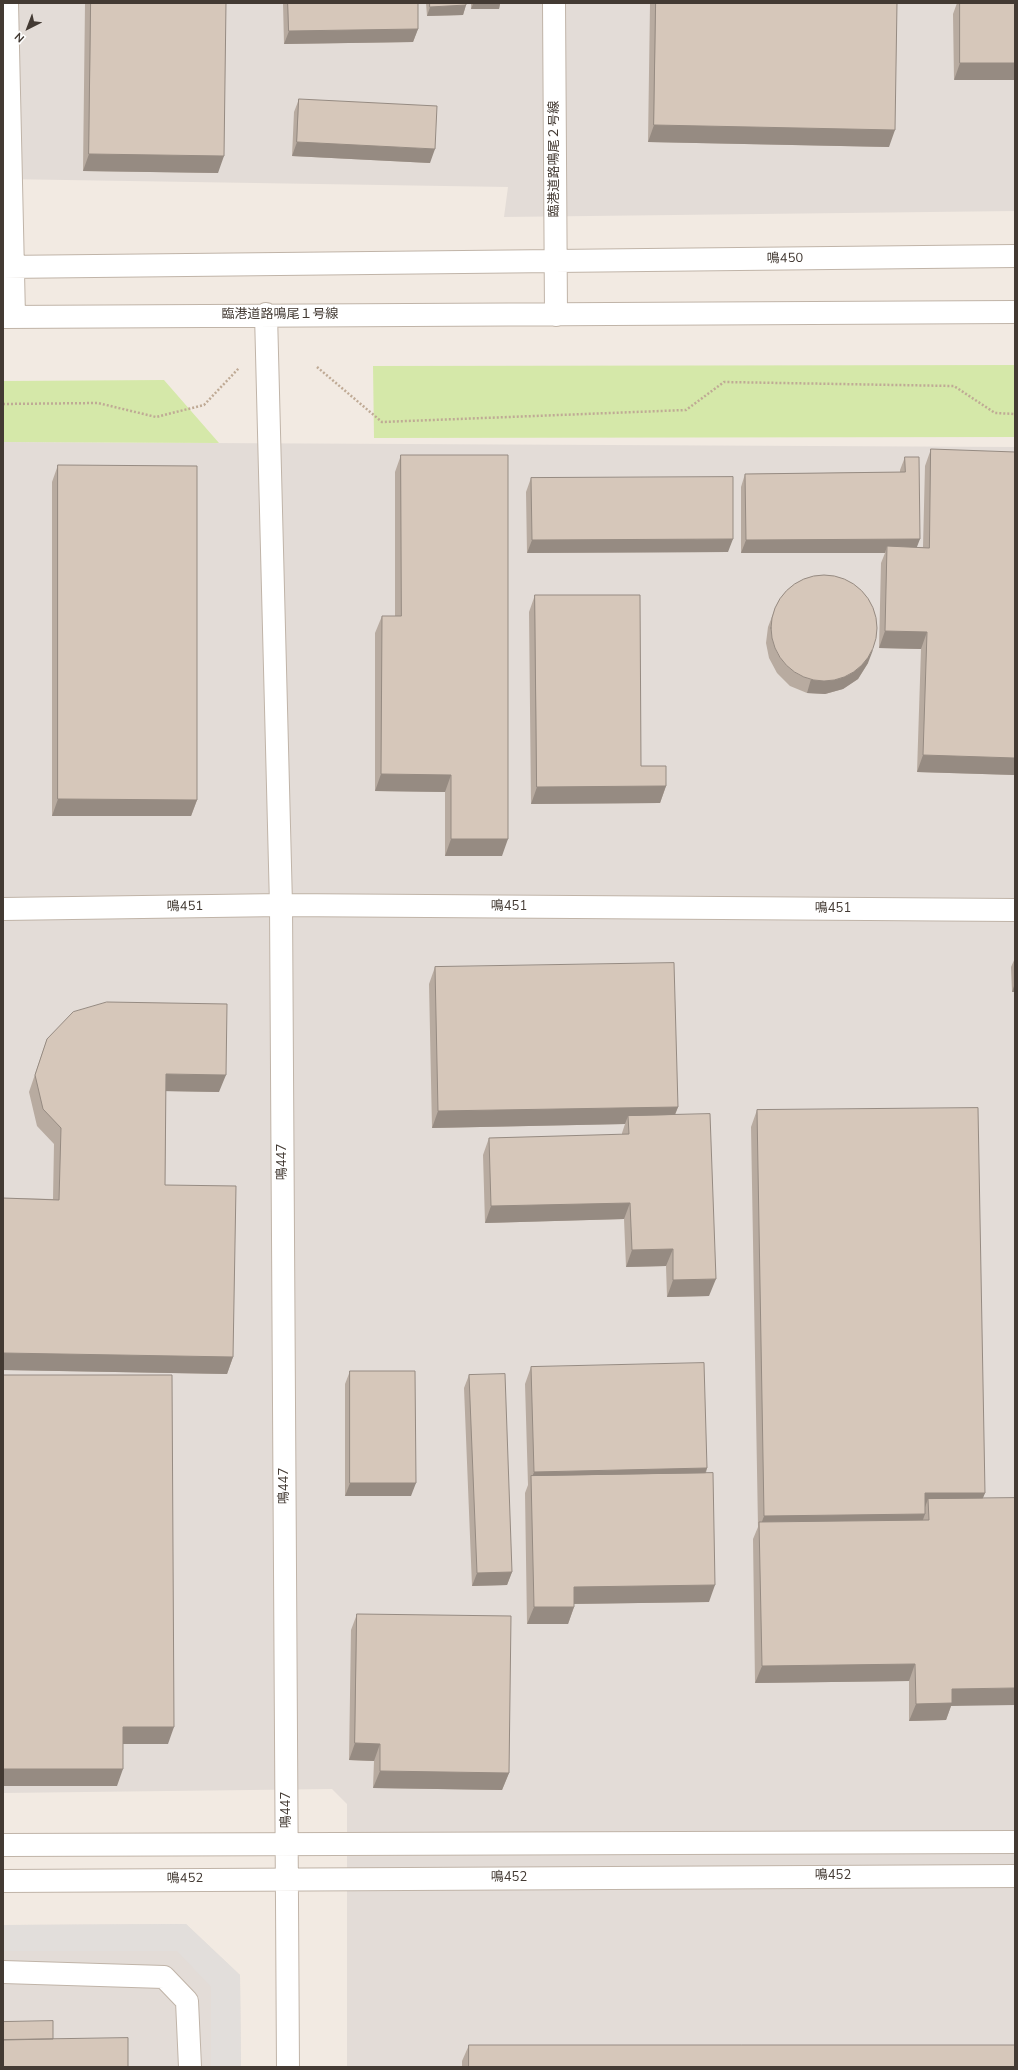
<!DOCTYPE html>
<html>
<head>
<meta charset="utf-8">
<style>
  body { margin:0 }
  #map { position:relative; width:1018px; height:2070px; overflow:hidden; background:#f2eae2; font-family:"Nunito Sans",sans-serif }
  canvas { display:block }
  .frame { position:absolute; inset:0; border:4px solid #433a33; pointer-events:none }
  .north { position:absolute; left:8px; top:8px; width:40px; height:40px; -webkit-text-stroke:3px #fff; paint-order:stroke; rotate:222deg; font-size:11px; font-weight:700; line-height:16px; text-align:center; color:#433a33 }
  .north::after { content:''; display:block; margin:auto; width:14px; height:18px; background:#433a33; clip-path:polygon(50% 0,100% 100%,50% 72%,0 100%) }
</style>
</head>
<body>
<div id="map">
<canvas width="1018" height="2070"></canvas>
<div class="frame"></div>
<div class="north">N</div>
</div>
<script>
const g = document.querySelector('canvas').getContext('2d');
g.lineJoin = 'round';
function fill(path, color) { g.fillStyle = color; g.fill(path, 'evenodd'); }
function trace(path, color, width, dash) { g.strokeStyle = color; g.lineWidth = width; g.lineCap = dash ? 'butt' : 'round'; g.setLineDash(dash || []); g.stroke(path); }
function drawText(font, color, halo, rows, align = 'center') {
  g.font = font + ' "Nunito Sans","Noto Sans JP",sans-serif'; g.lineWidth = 3; g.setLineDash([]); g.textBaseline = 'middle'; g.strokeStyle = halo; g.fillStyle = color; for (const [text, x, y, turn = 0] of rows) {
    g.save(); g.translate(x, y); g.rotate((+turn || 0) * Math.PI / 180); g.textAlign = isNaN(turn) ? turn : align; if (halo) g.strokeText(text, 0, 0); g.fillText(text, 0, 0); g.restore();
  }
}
fill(new Path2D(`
  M3 3H1015V211L504 217 508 187 3 179Z
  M3 442 1015 447V2067H347V1804L332 1789 3 1793Z
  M186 1924 240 1975 241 2067H3V1925Z`), '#e3dcd7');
fill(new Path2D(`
  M1015 365V437L374 438 373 366Z
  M164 380 219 443 3 442V381Z`), '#d5e8a9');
fill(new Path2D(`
  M186 1924 240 1975 241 2067H211V1987L177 1951H3V1925Z`), '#e2dedb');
const minor = new Path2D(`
  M7 3 14 317
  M554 3 556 315
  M3 267 1015 256
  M266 314 281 905 288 2067
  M3 317 1015 312
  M3 909 281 905 1015 910
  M3 1845 1015 1842
  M3 1881 1015 1876
  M3 1972 164 1977 187 2001 190 2067`);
trace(minor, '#c0b4a8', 24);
trace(new Path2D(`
  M317 367 382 422 686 410 724 382 954 386 995 413 1015 414
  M3 404 98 403 156 417 204 405 239 368`), '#bfaa95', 2.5, [2, 2]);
trace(minor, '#fff', 22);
fill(new Path2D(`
  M85 3H226L218 173 83 171Z
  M283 3H418V29L413 42 284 44Z
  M426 3H466V5L463 15 427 16Z
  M471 3H500V4L499 9H471Z
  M650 3H897L889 147 648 142Z
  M957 3H1015L954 80 953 14Z
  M299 99 430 163 292 156 294 112Z
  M931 449 1015 775 917 772 921 649 879 648 881 563 885 553H741V487L745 474 900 472V470L905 457 917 547H923L925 466Z
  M401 455 502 856H445V792L375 791V633L382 616H395V472Z
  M58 465 197 800 191 816H52V482Z
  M531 478 728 552 527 553 526 492Z
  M535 595 641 766 666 786 660 803 531 804 529 612Z
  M773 614 868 663 858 679 843 689 825 694 807 693 790 686 777 673 769 658 766 643 768 627Z
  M1015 958V992H1012L1011 967Z
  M435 967 678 1107 675 1115 709 1296 667 1297 666 1266 626 1267 624 1219 485 1223 483 1155 489 1138 622 1135V1133L625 1124 432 1128 429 984Z
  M47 1039 219 1092 166 1091 165 1185 233 1357 227 1374 3 1370V1198L53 1199 54 1144 37 1126 29 1092Z
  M757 1110 985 1493 982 1499 951 1706 946 1720 909 1721V1681L755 1683 753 1539 758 1527 751 1127Z
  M531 1367 707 1468 706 1473 709 1602 574 1604V1607L568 1624H527L525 1493 528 1485 525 1384Z
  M350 1371 411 1496H345V1384Z
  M469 1375 512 1572 507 1585 472 1586 464 1388Z
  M357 1614 509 1773 502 1790 373 1788 374 1761 349 1760 351 1630Z
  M469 2045 1015 2067H462V2061Z`), '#b8aba0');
fill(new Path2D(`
  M473 4H500L499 9H471Z
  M466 5 463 15 427 16 430 7Z
  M418 29 413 42 284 44 289 31Z
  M960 63H1015V80H954Z
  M654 125 895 130 889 147 648 142Z
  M297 142 435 149 430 163 292 156Z
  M89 154 224 156 218 173 83 171Z
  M733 539 728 552 527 553 532 540Z
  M920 539 915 552 887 546 885 553H741L746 540Z
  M885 631 927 632 921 649 879 648Z
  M873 650 868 663 858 679 843 689 825 694 807 693 811 679Z
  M923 755 1015 758V775L917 772Z
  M381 774 451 775 445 792 375 791Z
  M666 786 660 803 531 804 537 787Z
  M58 799 197 800 191 816H52Z
  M451 839H508L502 856H445Z
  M1015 983V992H1012Z
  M166 1074 226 1075 219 1092 160 1091Z
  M678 1107 671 1124 628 1116 625 1124 432 1128 438 1111Z
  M630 1203 624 1219 485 1223 491 1206Z
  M673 1249 666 1266 626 1267 632 1250Z
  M716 1279 709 1296 667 1297 673 1280Z
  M3 1353 233 1357 227 1374 3 1370Z
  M707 1468 701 1485 531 1480 534 1472Z
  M350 1483H416L411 1496H345Z
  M925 1493H985L978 1510 928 1499 924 1510Z
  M925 1514 919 1531 760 1527 764 1516Z
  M512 1572 507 1585 472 1586 477 1573Z
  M715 1585 709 1602 568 1604 574 1587Z
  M534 1607H574L568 1624H527Z
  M915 1664 909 1681 755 1683 762 1666Z
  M1015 1688V1705L951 1706 946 1720 909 1721 916 1704 952 1689Z
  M123 1727H174L168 1744H117Z
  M355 1743 380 1744 374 1761 349 1760Z
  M3 1769H123L117 1786H3Z
  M380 1771 509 1773 502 1790 373 1788Z`), '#968b82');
const building = new Path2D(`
  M91 3H226L224 156 89 154Z
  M288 3H418V29L289 31Z
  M430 3H466V5L430 7Z
  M473 3H500V4H473Z
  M656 3H897L895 130 654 125Z
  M960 3H1015V63H960Z
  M299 99 437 106 435 149 297 142Z
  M931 449 1015 452V758L923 755 927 632 885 631 887 546 929 548Z
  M401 455H508V839H451V775L381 774 382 616H401Z
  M905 457H919L920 539 746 540 745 474 905 472Z
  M58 465 197 466V800L58 799Z
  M733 477V539L532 540 531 478Z
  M771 628a53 53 0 1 1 106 0a53 53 0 1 1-106 0Z
  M535 595H640L641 766H666V786L537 787Z
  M674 963 678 1107 438 1111 435 967Z
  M107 1002 227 1004 226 1075 166 1074 165 1185 236 1186 233 1357 3 1353V1198L59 1200 61 1128 43 1109 35 1075 47 1039 73 1012Z
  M978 1108 985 1493H925V1514L764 1516 757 1110Z
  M710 1114 716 1279 673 1280V1249L632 1250 630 1203 491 1206 489 1138 629 1134 628 1116Z
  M704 1363 707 1468 534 1472 531 1367Z
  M350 1371H415L416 1483H350Z
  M505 1374 512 1572 477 1573 469 1375Z
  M3 1375H172L174 1727H123V1769H3Z
  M713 1473 715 1585 574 1587V1607H534L531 1476Z
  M1015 1498V1688L952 1689V1703L916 1704 915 1664 762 1666 759 1522 929 1520 928 1499Z
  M357 1614 511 1616 509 1773 380 1771V1744L355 1743Z
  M53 2021V2039L3 2040V2022Z
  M128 2038V2067H3V2040Z
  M469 2045H1015V2067H469Z`);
fill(building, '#d6c7ba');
trace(building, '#968b82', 1);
drawText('13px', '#433a33', '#fff', [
  ["臨港道路鳴尾２号線",555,159,-90],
  ["鳴450",785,259,-1],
  ["臨港道路鳴尾１号線",280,315],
  ["鳴451",185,907,-1],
  ["鳴451",509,907],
  ["鳴451",833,909],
  ["鳴447",283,1162,-90],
  ["鳴447",285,1486,-90],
  ["鳴447",287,1810,-90],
  ["鳴452",833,1876],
  ["鳴452",509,1878],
  ["鳴452",185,1879,-1]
]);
</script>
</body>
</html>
